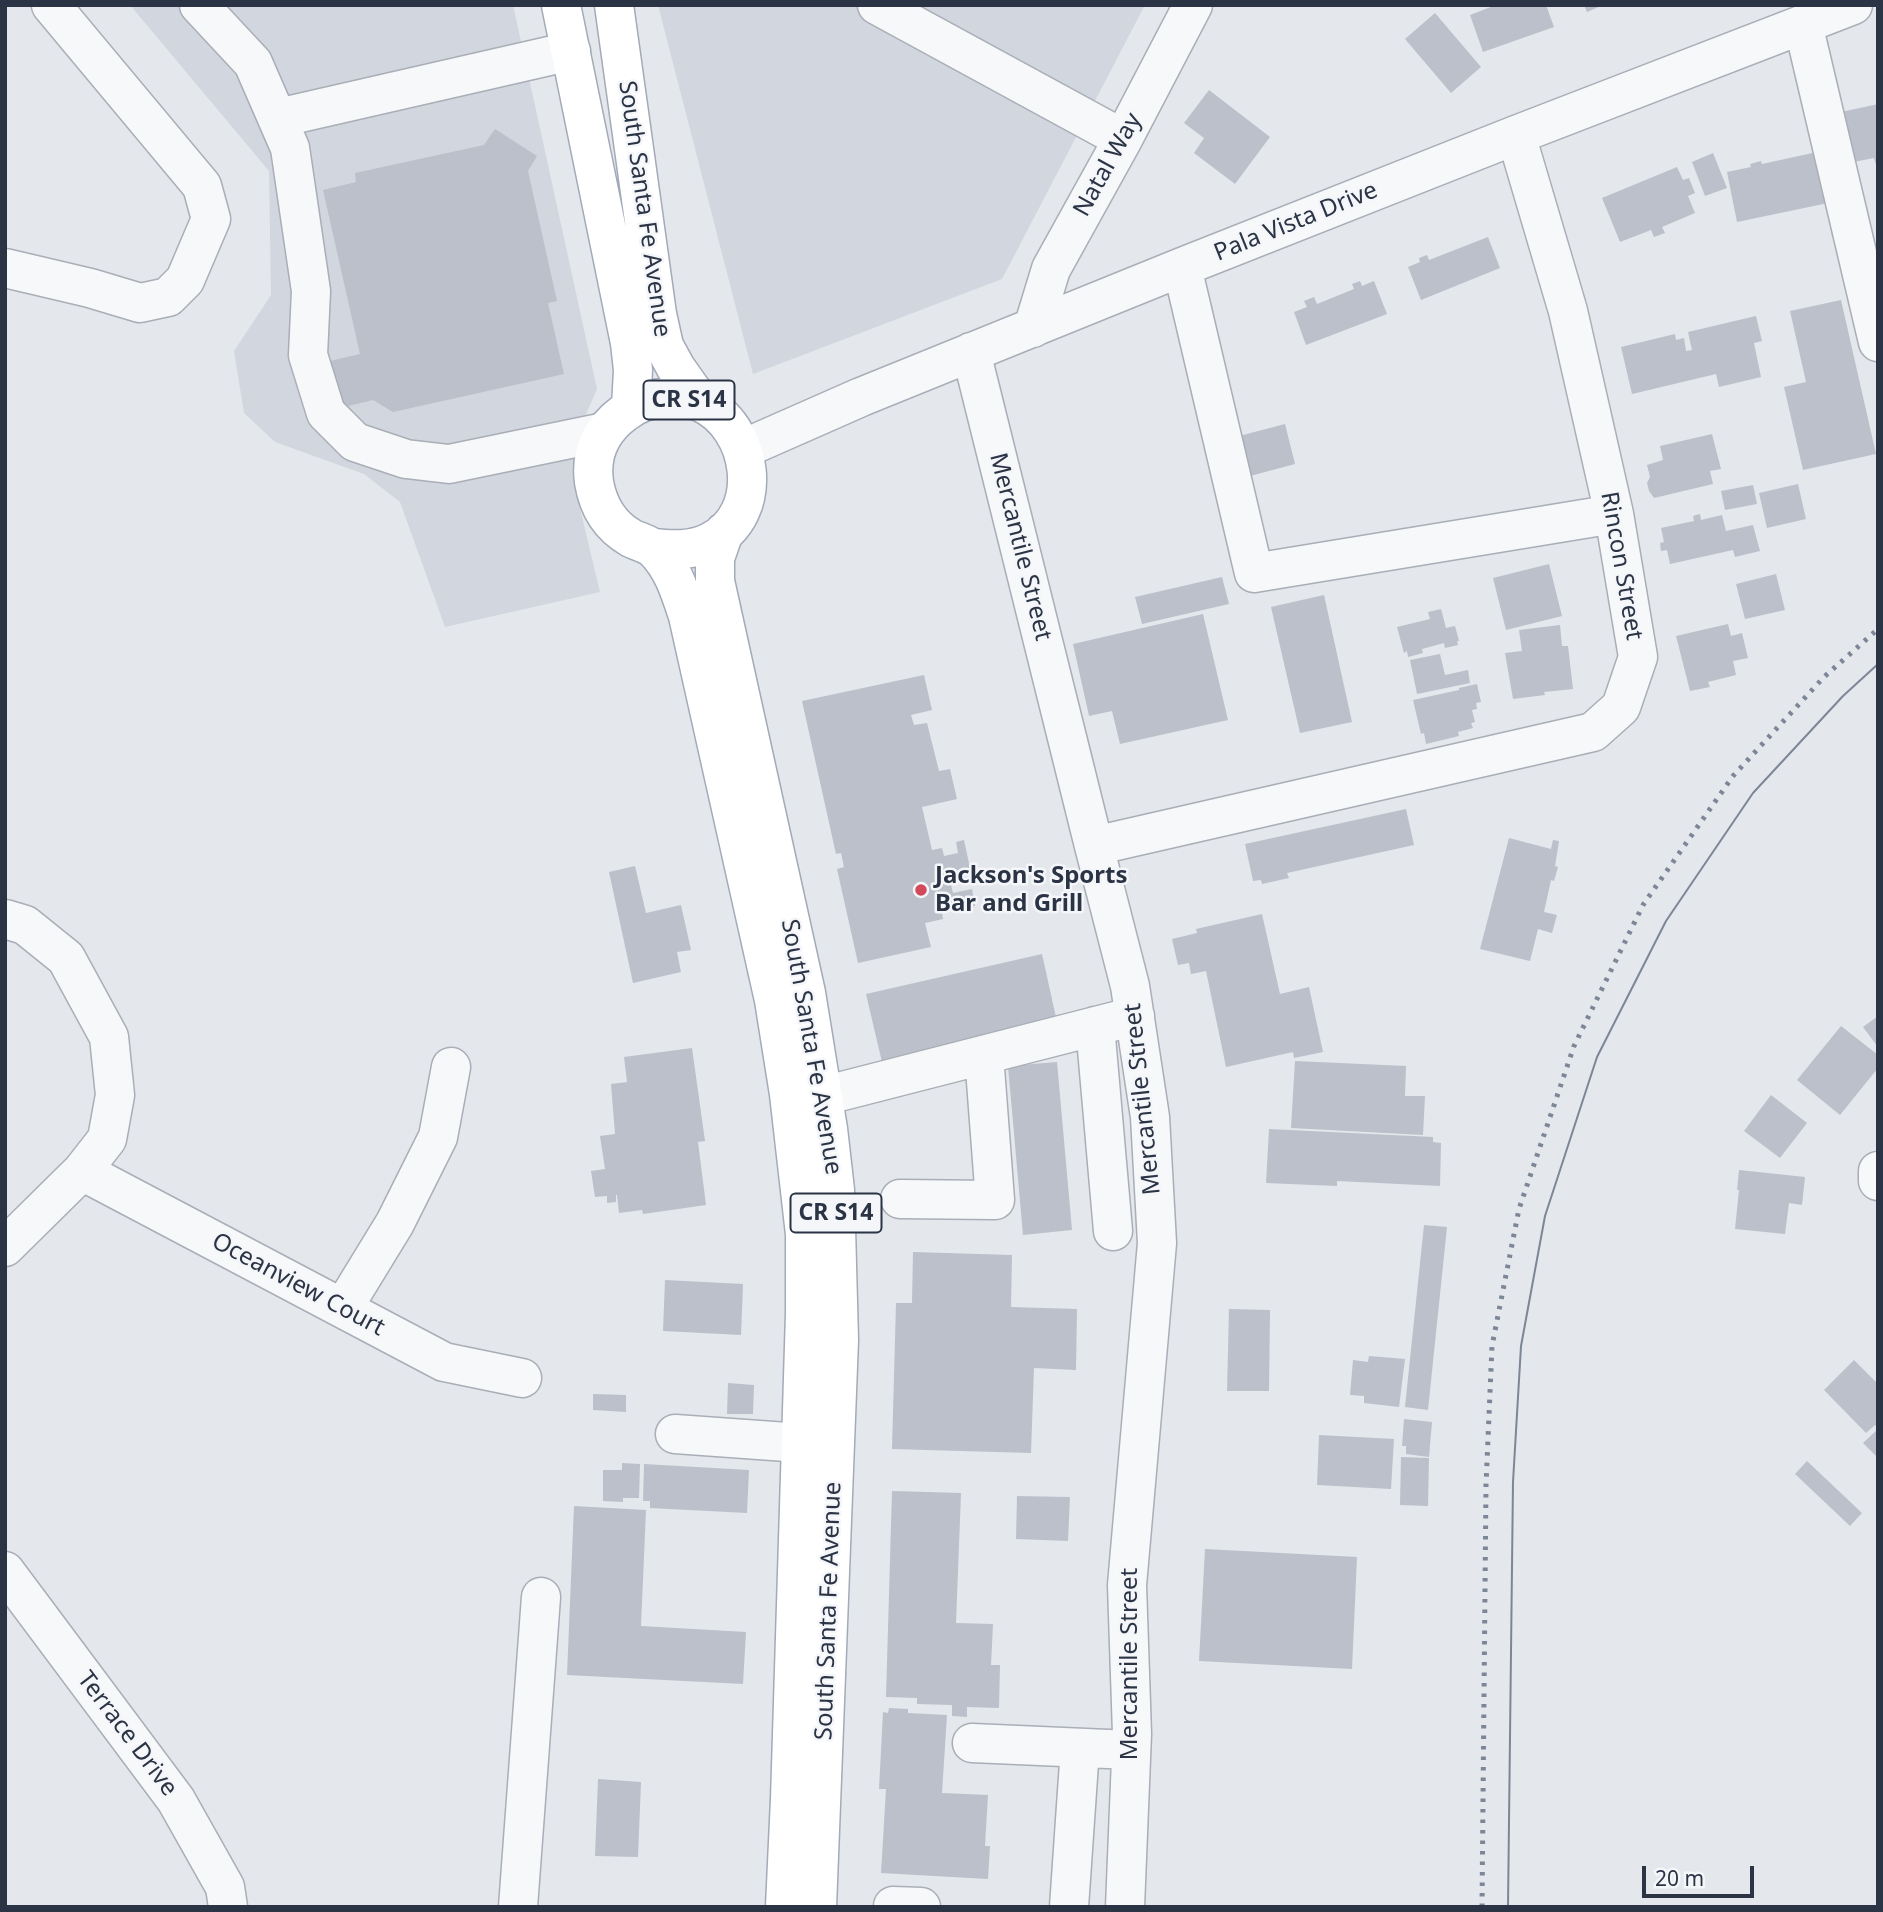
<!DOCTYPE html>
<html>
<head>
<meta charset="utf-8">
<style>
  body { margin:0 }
  #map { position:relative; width:1883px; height:1912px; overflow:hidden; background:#e4e7ec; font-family:"Noto Sans",sans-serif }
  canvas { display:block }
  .frame { position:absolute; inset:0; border:7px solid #2b3445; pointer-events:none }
  .scale { position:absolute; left:1642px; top:1866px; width:112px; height:32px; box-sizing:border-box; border:4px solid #2b3445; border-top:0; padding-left:9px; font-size:21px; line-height:24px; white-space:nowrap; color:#2b3445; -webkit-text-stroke:5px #f4f6f9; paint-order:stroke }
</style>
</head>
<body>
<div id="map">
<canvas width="1883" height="1912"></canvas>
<div class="frame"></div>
<div class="scale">20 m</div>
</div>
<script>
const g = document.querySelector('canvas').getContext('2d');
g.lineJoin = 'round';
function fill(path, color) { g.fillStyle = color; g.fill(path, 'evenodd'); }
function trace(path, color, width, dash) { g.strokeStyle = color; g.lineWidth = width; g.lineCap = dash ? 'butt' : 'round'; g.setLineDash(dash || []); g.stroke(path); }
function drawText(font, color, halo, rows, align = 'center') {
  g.font = font + ' "Noto Sans",sans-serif'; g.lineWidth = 5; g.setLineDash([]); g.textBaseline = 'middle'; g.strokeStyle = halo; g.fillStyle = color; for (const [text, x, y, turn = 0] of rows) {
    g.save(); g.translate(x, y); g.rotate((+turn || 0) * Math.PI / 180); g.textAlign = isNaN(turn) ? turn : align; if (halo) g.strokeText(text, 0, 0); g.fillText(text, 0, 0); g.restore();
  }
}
fill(new Path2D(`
  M130 5H513L597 389 584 419 576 461 578 500 600 592 445 627 400 502 364 474 275 442 244 413 234 351 271 295 269 171Z
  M658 5H1145L1002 279 753 374Z`), '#d2d6de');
fill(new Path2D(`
  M1496 5H1546L1554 27 1483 52 1470 15Z
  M1584 5H1603L1587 12Z
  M1435 13 1481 67 1451 93 1405 39Z
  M1209 90 1270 137 1235 184 1194 153 1204 138 1184 123Z
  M1878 104V172L1874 158 1843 164 1832 114Z
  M495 129 537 156 528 171 557 301 548 303 564 374 393 412 373 400 340 408 330 361 360 354 323 190 356 182 355 173 484 145Z
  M1817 152 1828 203 1737 222 1727 172 1751 167 1750 164 1761 161 1762 164Z
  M1713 153 1727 188 1705 196 1692 162Z
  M1677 167 1683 180 1689 178 1695 193 1688 196 1695 213 1662 227 1665 233 1654 237 1651 230 1620 242 1602 198Z
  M1488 237 1500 268 1421 300 1408 267 1420 262 1419 258 1427 255 1429 260Z
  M1360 281 1362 286 1374 281 1387 314 1306 345 1294 312 1307 307 1304 301 1314 297 1317 304 1354 289 1352 284Z
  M1841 300 1876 454 1803 470 1784 387 1806 382 1790 311Z
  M1756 316 1762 341 1754 343 1761 377 1719 387 1716 374 1632 394 1621 347 1675 334 1676 340 1684 338 1686 351 1692 350 1688 332Z
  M1285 424 1295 464 1235 480 1224 440Z
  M1712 434 1721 469 1710 471 1713 484 1654 498 1649 491 1647 483 1650 477 1647 465 1663 460 1660 446Z
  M1798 484 1806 519 1767 528 1759 493Z
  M1753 485 1757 504 1725 510 1721 491Z
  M1700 514 1701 520 1722 515 1726 531 1753 525 1760 551 1735 557 1733 550 1670 564 1667 550 1661 551 1660 543 1664 542 1661 528 1694 521 1693 516Z
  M1549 564 1562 616 1506 630 1493 578Z
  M1776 574 1785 610 1745 619 1736 584Z
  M1222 577 1229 604 1142 624 1135 597Z
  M1324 595 1352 722 1300 733 1271 607Z
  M1441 609 1446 628 1455 626 1459 641H1457L1458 645 1445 648 1444 643 1422 649 1423 653 1408 657 1407 651 1404 653 1397 627 1430 619 1428 612Z
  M1203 614 1228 720 1120 744 1112 711 1089 716 1073 644Z
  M1728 624 1731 636 1742 633 1748 658 1733 661 1736 675 1708 682 1710 687 1690 691 1676 636Z
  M1560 625 1562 646H1568L1573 689 1544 692 1545 695 1513 699 1505 653 1522 651 1519 630Z
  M1440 654 1445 675 1468 670 1470 683 1417 694 1410 660Z
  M924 675 932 710 911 715 914 725 927 723 939 771 950 769 957 799 922 807 932 850 942 848 944 856 958 853 956 842 964 840 970 868 948 872 953 893 972 889 975 906 942 912 943 919 925 923 931 947 858 963 837 869 844 867 841 853 836 854 802 701Z
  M1477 684 1481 702 1476 703 1477 709 1472 710 1475 722 1471 723 1473 728 1458 732 1459 736 1426 744 1424 733 1421 734 1413 700 1459 690V688Z
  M1406 809 1414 845 1287 873 1289 878 1262 884 1261 880 1253 881 1245 844Z
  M1509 838 1551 849 1553 840 1559 841 1555 866 1558 867 1554 881 1551 880 1544 912 1557 915 1552 933 1538 929 1530 961 1480 949Z
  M635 866 646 913 681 905 691 950 677 952 681 972 633 983 609 872Z
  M1262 914 1280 994 1309 987 1323 1052 1294 1058 1293 1052 1226 1067 1206 971 1191 974 1189 963 1178 965 1172 939 1197 933 1196 929Z
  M1042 954 1057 1022 882 1062 866 994Z
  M1878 1016V1047L1863 1027Z
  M1841 1026 1878 1055V1068L1840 1115 1797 1080Z
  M692 1048 705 1141 698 1142 706 1205 643 1214 642 1210 619 1213 617 1195H616V1202L607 1203V1196L595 1197 591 1171 605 1169 600 1136 615 1134 611 1084 627 1082 624 1057Z
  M1295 1061 1406 1066 1405 1096H1425L1423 1135 1291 1128Z
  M1057 1062 1072 1230 1023 1235 1008 1066Z
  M1771 1095 1807 1123 1780 1158 1744 1131Z
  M1269 1129 1433 1137V1142L1441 1143 1440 1186 1337 1181V1186L1266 1183Z
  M1739 1170 1805 1177 1802 1205 1789 1203 1785 1234 1735 1229 1739 1190H1737Z
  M1424 1225 1447 1227 1428 1410 1405 1407Z
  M913 1252 1012 1255 1011 1307 1077 1309 1076 1370 1034 1368 1031 1453 892 1449 896 1303H912Z
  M665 1280 743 1284 741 1335 663 1331Z
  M1229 1309 1270 1310 1269 1391H1227Z
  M1369 1356 1405 1359 1399 1407 1364 1403V1396L1350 1395 1353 1360 1368 1362Z
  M1854 1360 1878 1384V1428L1875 1425 1866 1433 1824 1390Z
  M728 1383 754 1385 753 1414H727Z
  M593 1394 626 1395V1412L593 1410Z
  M1404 1419 1432 1422 1429 1457 1406 1454V1446H1402Z
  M1878 1429V1458L1863 1443Z
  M1319 1435 1394 1439 1391 1489 1317 1485Z
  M1401 1457 1429 1458 1428 1506 1400 1505Z
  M1807 1461 1862 1513 1850 1526 1795 1474Z
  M622 1463 640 1464 639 1498H623V1502L603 1501V1470H622Z
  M644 1464 749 1470 747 1513 650 1508V1501H643Z
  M892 1491 961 1493 956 1623 993 1624 991 1665H1000L999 1708 967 1707V1717L952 1716V1705L917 1704V1698L886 1697Z
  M1017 1496 1070 1497 1068 1541 1016 1539Z
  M574 1506 646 1510 641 1626 746 1632 743 1684 567 1675Z
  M1205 1549 1357 1557 1352 1669 1199 1661Z
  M889 1708 908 1709V1713L947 1715 942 1793 988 1795 985 1846H990L988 1879 881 1873 886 1789H879L883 1712 888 1713Z
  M598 1779 641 1782 638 1857 595 1856Z`), '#bbc0ca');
const minor = new Path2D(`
  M199 5 253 63 290 148 311 291 308 355 326 413 355 442 406 459 449 464 604 432
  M877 5 1123 139
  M1803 24 1878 342
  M278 118 571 51
  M1182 267 1254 573 1614 514
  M5 268 90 288 140 303 168 297 185 280 211 219 202 186 51 5
  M1033 328 1051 269 1123 139 1193 5
  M971 352 1094 846 1130 986 1150 1117 1157 1243 1127 1585 1132 1734 1125 1907
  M743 449 861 397 1182 267 1516 135 1853 5
  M1094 846 1593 732 1621 707 1638 657 1614 514 1568 311 1516 135
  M5 919 25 925 66 958 109 1037 115 1095 107 1139 82 1171 5 1247
  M1095 1026 1113 1231
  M823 1096 1135 1016
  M82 1171 444 1362 522 1378
  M1878 1171V1181
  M900 1199 995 1200 984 1055
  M343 1308 395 1223 438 1137 451 1067
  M675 1434 801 1443
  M5 1571 176 1800 225 1887 228 1907
  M972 1743 1131 1750
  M893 1906 921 1907
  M518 1907 541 1597
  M1069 1907 1080 1748`);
const major = new Path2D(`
  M561 5 630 343 633 370 631 407
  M614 5 657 314 664 346 676 368 700 402
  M724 532 715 558V581L806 993 828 1129 835 1190 839 1340 817 1907
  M653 548C672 550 692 551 710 542 767 514 754 426 700 402 692 399 682 399 674 398 656 397 638 402 624 413 601 430 590 453 594 482 598 506 610 526 631 538 639 542 649 544 655 550 673 568 680 592 688 616L774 1000 789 1094 805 1234V1313L790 1799 785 1907`);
trace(minor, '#a9aeb7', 41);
trace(major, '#a3abb8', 41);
trace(minor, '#f7f8fa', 38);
trace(major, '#fff', 38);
trace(new Path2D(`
  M1508 1907 1513 1482 1521 1346 1545 1216 1597 1057 1666 921 1753 793 1843 696 1878 664`), '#7d8696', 2);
trace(new Path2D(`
  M1482 1907 1486 1485 1492 1346 1519 1209 1574 1046 1643 905 1733 776 1824 677 1878 629`), '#7d8696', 5, [3.5, 7]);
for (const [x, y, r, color] of [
  [921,890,7,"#d1495b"]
]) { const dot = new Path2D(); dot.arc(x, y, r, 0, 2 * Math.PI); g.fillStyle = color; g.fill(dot); trace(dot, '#f4f6f9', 2.5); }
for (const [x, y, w] of [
  [689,400,91],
  [836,1213,91]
]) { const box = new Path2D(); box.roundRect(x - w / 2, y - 19.5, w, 39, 5); g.fillStyle = '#f4f6f9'; g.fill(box); trace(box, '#2b3445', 2); }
drawText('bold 23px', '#2b3445', null, [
  ["CR S14",689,400],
  ["CR S14",836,1213]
]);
drawText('24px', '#2b3445', '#f4f6f9', [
  ["Natal Way",1108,165,-61],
  ["South Santa Fe Avenue",644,209,82],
  ["Pala Vista Drive",1296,222,-22],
  ["Mercantile Street",1020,547,76],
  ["Rincon Street",1621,566,80],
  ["South Santa Fe Avenue",811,1047,80],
  ["Mercantile Street",1143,1099,-96],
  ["Oceanview Court",298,1285,28],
  ["South Santa Fe Avenue",829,1611,-88],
  ["Mercantile Street",1130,1664,-90],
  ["Terrace Drive",127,1734,53]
]);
drawText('bold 24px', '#2b3445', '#f4f6f9', [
  ["Jackson's Sports",935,876],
  ["Bar and Grill",935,904]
], 'left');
</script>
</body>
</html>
